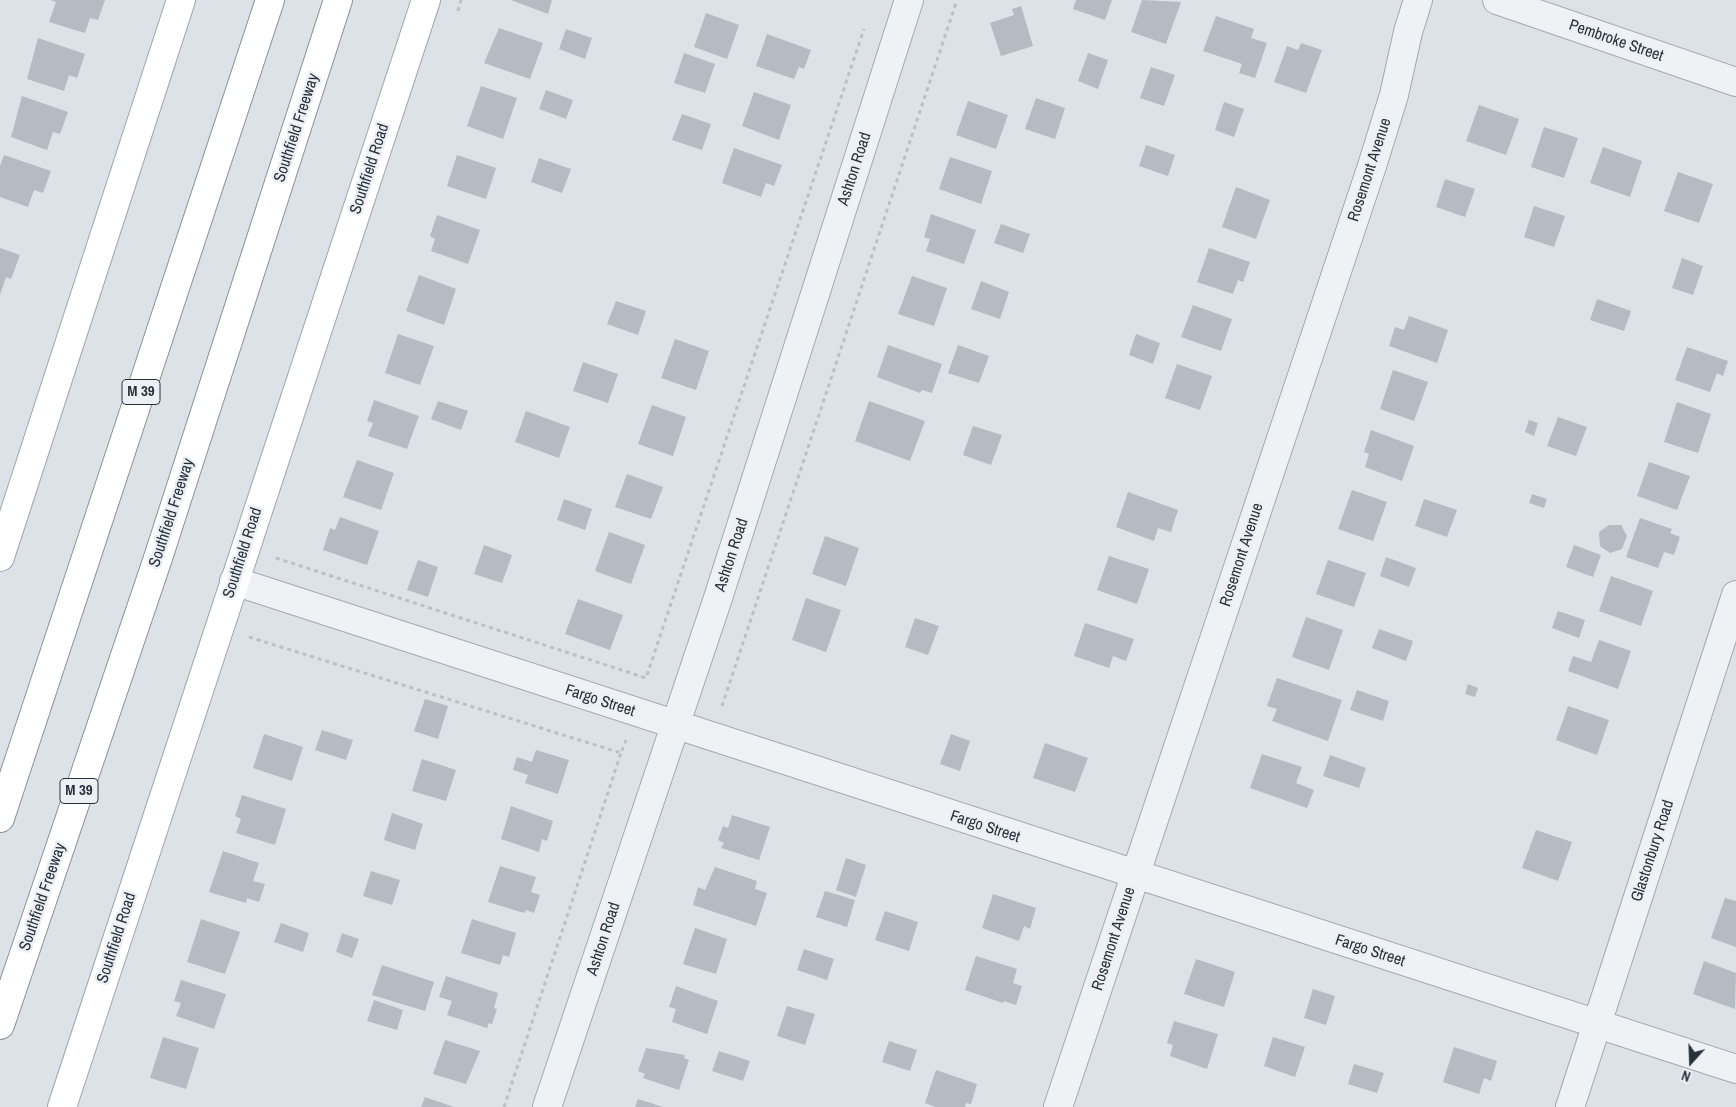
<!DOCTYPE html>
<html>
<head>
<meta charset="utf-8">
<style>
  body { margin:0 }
  #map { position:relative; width:1736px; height:1107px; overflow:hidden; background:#dde2e6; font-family:"Archivo Narrow",sans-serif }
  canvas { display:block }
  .north { position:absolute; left:1666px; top:1037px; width:50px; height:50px; -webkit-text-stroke:4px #ecf0f4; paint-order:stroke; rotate:200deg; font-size:14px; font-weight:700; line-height:20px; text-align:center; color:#27313c }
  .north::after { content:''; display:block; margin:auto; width:18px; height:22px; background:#27313c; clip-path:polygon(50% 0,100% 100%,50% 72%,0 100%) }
</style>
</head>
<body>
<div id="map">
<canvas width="1736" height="1107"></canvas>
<div class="north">N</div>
</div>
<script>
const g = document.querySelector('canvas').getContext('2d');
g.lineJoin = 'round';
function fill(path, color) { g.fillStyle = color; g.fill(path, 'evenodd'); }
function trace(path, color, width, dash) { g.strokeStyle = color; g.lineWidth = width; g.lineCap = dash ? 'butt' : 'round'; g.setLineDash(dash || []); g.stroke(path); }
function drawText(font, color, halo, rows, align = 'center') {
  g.font = font + ' "Archivo Narrow",sans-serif'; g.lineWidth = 5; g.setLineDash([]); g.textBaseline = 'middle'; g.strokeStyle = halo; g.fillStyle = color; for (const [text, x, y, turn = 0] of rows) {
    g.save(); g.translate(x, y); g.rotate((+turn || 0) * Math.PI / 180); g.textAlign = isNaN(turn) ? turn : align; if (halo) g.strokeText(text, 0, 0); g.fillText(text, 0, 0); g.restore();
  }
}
fill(new Path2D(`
  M50 0H105L98 20 90 18 85 33 49 22 56 2Z
  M511 0H552L548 14Z
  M1076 0H1112L1105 20 1073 9Z
  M1142 0 1181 2 1166 44 1131 32Z
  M1021 6 1033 46 1001 56 990 23 1014 15 1012 9Z
  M706 13 739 25 727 59 694 47Z
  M1216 16 1254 29 1251 38 1267 43 1255 78 1239 73 1242 64 1203 51Z
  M499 28 543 43 530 79 484 63Z
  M566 29 592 38 585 59 559 49Z
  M767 34 811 50 804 69 799 67 794 79 756 66Z
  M38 38 85 54 77 78 69 75 64 91 27 79Z
  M1301 43 1322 50 1306 93 1274 82 1287 46 1298 50Z
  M684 53 715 64 705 93 674 83Z
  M1088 53 1108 60 1098 89 1078 81Z
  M1151 67 1175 75 1164 106 1140 98Z
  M481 86 517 98 503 139 467 126Z
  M546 90 573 100 566 119 539 109Z
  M754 92 791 105 779 140 742 126Z
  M22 96 68 112 60 134 53 132 47 150 11 137Z
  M1036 98 1065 108 1055 139 1025 129Z
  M968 101 1008 115 996 149 956 135Z
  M1224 102 1244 109 1234 137 1215 130Z
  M1479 105 1519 119 1506 155 1466 141Z
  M682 114 711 124 702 150 672 140Z
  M1544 127 1578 138 1564 178 1531 167Z
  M1146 145 1175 155 1168 176 1139 166Z
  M1603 147 1642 161 1630 197 1590 183Z
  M734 148 782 165 774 186 766 183 761 197 722 183Z
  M4 155 51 171 43 193 34 190 28 207 0 197V166Z
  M457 155 496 168 486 199 447 186Z
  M950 157 992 171 981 204 939 189Z
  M539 158 571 169 562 193 531 182Z
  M1678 172 1713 184 1699 223 1664 211Z
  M1445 179 1475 189 1465 217 1436 207Z
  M1236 187 1270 200 1256 239 1222 227Z
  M1534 206 1565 216 1554 247 1524 237Z
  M931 214 976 230 964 264 926 251 930 239 924 237Z
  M437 215 480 230 468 264 431 251 435 239 430 236Z
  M1001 224 1030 234 1023 253 994 243Z
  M0 248 20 255 11 279 6 277 0 295Z
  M1209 248 1250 262 1243 282 1238 280 1233 294 1197 282Z
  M1682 258 1703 266 1693 295 1672 288Z
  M419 275 456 289 444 325 406 311Z
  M912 276 947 288 934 326 898 314Z
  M981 281 1009 292 1000 319 971 309Z
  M1597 299 1631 311 1624 331 1590 320Z
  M616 301 646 311 638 335 607 324Z
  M1193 305 1232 319 1221 351 1181 337Z
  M1409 316 1448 330 1437 363 1389 346 1395 327 1404 330Z
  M398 334 434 346 420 385 385 373Z
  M1136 334 1160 343 1153 364 1129 355Z
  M675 339 709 351 696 390 661 378Z
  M888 345 942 364 932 393 922 390 920 393 877 377Z
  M958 345 989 356 979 383 948 373Z
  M1687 347 1728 361 1723 376 1717 373 1710 392 1675 380Z
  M583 362 618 374 608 403 573 391Z
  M1177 364 1212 376 1200 410 1165 398Z
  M1393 370 1428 382 1414 421 1380 409Z
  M374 400 419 416 407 449 368 436 373 423 367 421Z
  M438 401 468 411 461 430 431 419Z
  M869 401 925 421 910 461 855 441Z
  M1677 402 1711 414 1698 453 1664 442Z
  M652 405 686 417 673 456 638 444Z
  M526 411 570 427 559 458 515 442Z
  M1558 417 1587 427 1576 456 1547 446Z
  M1529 420 1538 423 1534 436 1525 432Z
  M973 426 1002 435 991 465 963 455Z
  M1371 430 1414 446 1402 481 1365 467 1369 454 1364 452Z
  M357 460 394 473 381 510 343 497Z
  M1649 462 1690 476 1677 510 1637 496Z
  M627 474 663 487 651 519 615 507Z
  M1352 490 1387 502 1373 541 1338 529Z
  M1128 492 1178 510 1171 532 1158 528 1154 541 1116 527Z
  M1532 494 1547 499 1544 508 1529 503Z
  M564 499 592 509 585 530 557 520Z
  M1424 499 1457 510 1447 537 1415 526Z
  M340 517 379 531 367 565 323 550 330 528 335 530Z
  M1640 518 1672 529 1670 533 1680 537 1674 555 1664 552 1658 568 1626 557Z
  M1609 525H1621L1627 536 1622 549 1610 553 1600 546 1599 532Z
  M609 532 645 545 631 584 595 571Z
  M825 536 859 548 846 586 812 574Z
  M484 545 512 555 502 583 474 574Z
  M1574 545 1601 555 1593 577 1566 567Z
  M1109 556 1149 569 1137 604 1097 590Z
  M1386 557 1416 568 1409 587 1380 576Z
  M418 560 438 567 428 597 407 590Z
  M1328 560 1366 573 1354 607 1316 594Z
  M1611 576 1653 591 1641 626 1599 611Z
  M806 598 841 610 826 652 792 640Z
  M578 599 623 615 610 650 565 634Z
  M1558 611 1585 620 1579 638 1552 628Z
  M1306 617 1343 630 1329 670 1292 657Z
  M915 618 939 626 928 655 905 647Z
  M1085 623 1134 639 1126 661 1113 656 1109 668 1074 656Z
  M1379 629 1413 641 1406 661 1372 648Z
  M1599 640 1631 651 1618 689 1568 671 1573 656 1591 662Z
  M1277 678 1342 700 1328 741 1272 721 1277 709 1267 706Z
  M1468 684 1478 688 1475 697 1465 694Z
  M1357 690 1389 701 1383 721 1350 710Z
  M425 699 448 706 438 739 414 731Z
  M1568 706 1609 720 1597 755 1556 740Z
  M322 730 353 740 346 760 315 750Z
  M264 734 303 747 292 781 253 768Z
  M951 734 970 741 960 771 940 764Z
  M1045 743 1088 758 1075 792 1033 778Z
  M536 750 569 760 558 794 525 783 528 775 513 770 517 757 532 762Z
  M1262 754 1302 767 1296 783 1314 790 1307 808 1250 788Z
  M1330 755 1366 768 1359 788 1323 776Z
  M422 759 456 770 446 801 412 791Z
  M242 795 286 809 275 845 236 833 241 819 235 816Z
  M511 806 553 821 547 841 542 839 539 852 501 839Z
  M392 813 423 824 415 850 384 840Z
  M732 815 770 827 759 860 721 848 724 843 718 840 723 826 728 828Z
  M1536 830 1572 842 1558 881 1522 868Z
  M223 851 259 863 253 881 265 884 259 902 247 898 246 903 209 892Z
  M846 858 866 865 856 897 836 890Z
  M500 866 536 877 531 892 540 895 534 913 526 910 524 913 488 902Z
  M715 867 757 881 755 889 767 893 756 926 693 905 698 887 705 890Z
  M371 871 400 880 392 905 363 896Z
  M825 891 855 900 847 927 816 917Z
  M993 894 1036 908 1030 929 1024 926 1019 941 982 928Z
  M1725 898 1736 901V947L1711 938Z
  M885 911 918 922 909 951 875 940Z
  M201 919 240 932 225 974 187 962Z
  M472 919 516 933 509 957 503 955 500 965 461 953Z
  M281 923 309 933 303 952 274 942Z
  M695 928 727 939 716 974 683 964Z
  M342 933 359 939 352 958 336 952Z
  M804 949 834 959 827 980 797 970Z
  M976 956 1017 969 1013 983 1022 986 1016 1005 1004 1001 1003 1003 965 990Z
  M1196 959 1235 972 1224 1007 1184 994Z
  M1704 961 1736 973 1735 1009 1693 994Z
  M382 965 434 982 425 1011 372 995Z
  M446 976 498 993 494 1008 497 1009 492 1024 489 1023 487 1028 447 1015 452 1001 439 997Z
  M181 980 226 994 214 1029 176 1016 181 1003 174 1001Z
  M676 986 718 1001 707 1034 672 1022 676 1009 669 1007Z
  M1313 989 1335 996 1326 1025 1304 1018Z
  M374 1000 403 1010 397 1030 367 1021Z
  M787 1006 815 1014 805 1045 777 1036Z
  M1174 1021 1218 1034 1207 1069 1170 1056 1173 1045 1167 1043Z
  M163 1037 199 1048 186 1089 150 1078Z
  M1273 1037 1305 1047 1295 1077 1264 1066Z
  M445 1040 480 1051 466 1084 433 1074Z
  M889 1041 917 1050 910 1071 882 1062Z
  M1454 1047 1497 1061 1491 1081 1484 1078 1479 1094 1443 1082Z
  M646 1048 685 1055 684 1058 689 1060 679 1090 643 1078 645 1074 638 1071Z
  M719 1051 750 1061 743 1081 712 1071Z
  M1354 1064 1384 1073 1377 1093 1348 1084Z
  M936 1070 977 1084 971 1104 966 1103 965 1107H936L925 1103Z
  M425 1097 454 1107H421Z
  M638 1099 663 1107H635Z`), '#b5bbc3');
const minor = new Path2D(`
  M1497 0 1736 82
  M234 581 1736 1069
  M547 1107 718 598 909 0
  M1058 1107 1372 166 1394 95 1408 32 1418 0
  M1570 1107 1736 595`);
const major = new Path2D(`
  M0 557 181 0
  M62 1107 426 0`);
const highway = new Path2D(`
  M0 818 270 0
  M0 1025 158 558 338 0`);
trace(minor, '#a3a9b0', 30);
trace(major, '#9da7b1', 30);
trace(highway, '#85919c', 30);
trace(new Path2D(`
  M458 11 461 0
  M276 558 646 678 864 29
  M249 637 621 753 626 740
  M722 706 957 0
  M504 1107 621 753`), '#bbc0c5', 3, [4, 4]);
trace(minor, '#eff2f5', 28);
trace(major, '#fff', 28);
trace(highway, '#fff', 28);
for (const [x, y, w] of [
  [141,392,38],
  [79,791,38]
]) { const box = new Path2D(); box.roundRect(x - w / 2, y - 12.5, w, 25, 4); g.fillStyle = '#ecf0f4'; g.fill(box); trace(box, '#27313c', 1); }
drawText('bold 15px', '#27313c', null, [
  ["M 39",141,392],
  ["M 39",79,791]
]);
drawText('16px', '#27313c', '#ecf0f4', [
  ["Pembroke Street",1616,41,19],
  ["Southfield Freeway",297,128,-72],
  ["Southfield Road",370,169,-72],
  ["Ashton Road",855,169,-72],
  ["Rosemont Avenue",1370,170,-72],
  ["Southfield Freeway",172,513,-72],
  ["Southfield Road",243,553,-72],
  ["Ashton Road",732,555,-72],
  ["Rosemont Avenue",1242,555,-72],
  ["Fargo Street",600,701,18],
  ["Fargo Street",985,827,18],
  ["Glastonbury Road",1653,851,-72],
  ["Southfield Freeway",43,897,-71],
  ["Southfield Road",117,938,-72],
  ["Ashton Road",604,939,-72],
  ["Rosemont Avenue",1114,939,-72],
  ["Fargo Street",1370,951,18]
]);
</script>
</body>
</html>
